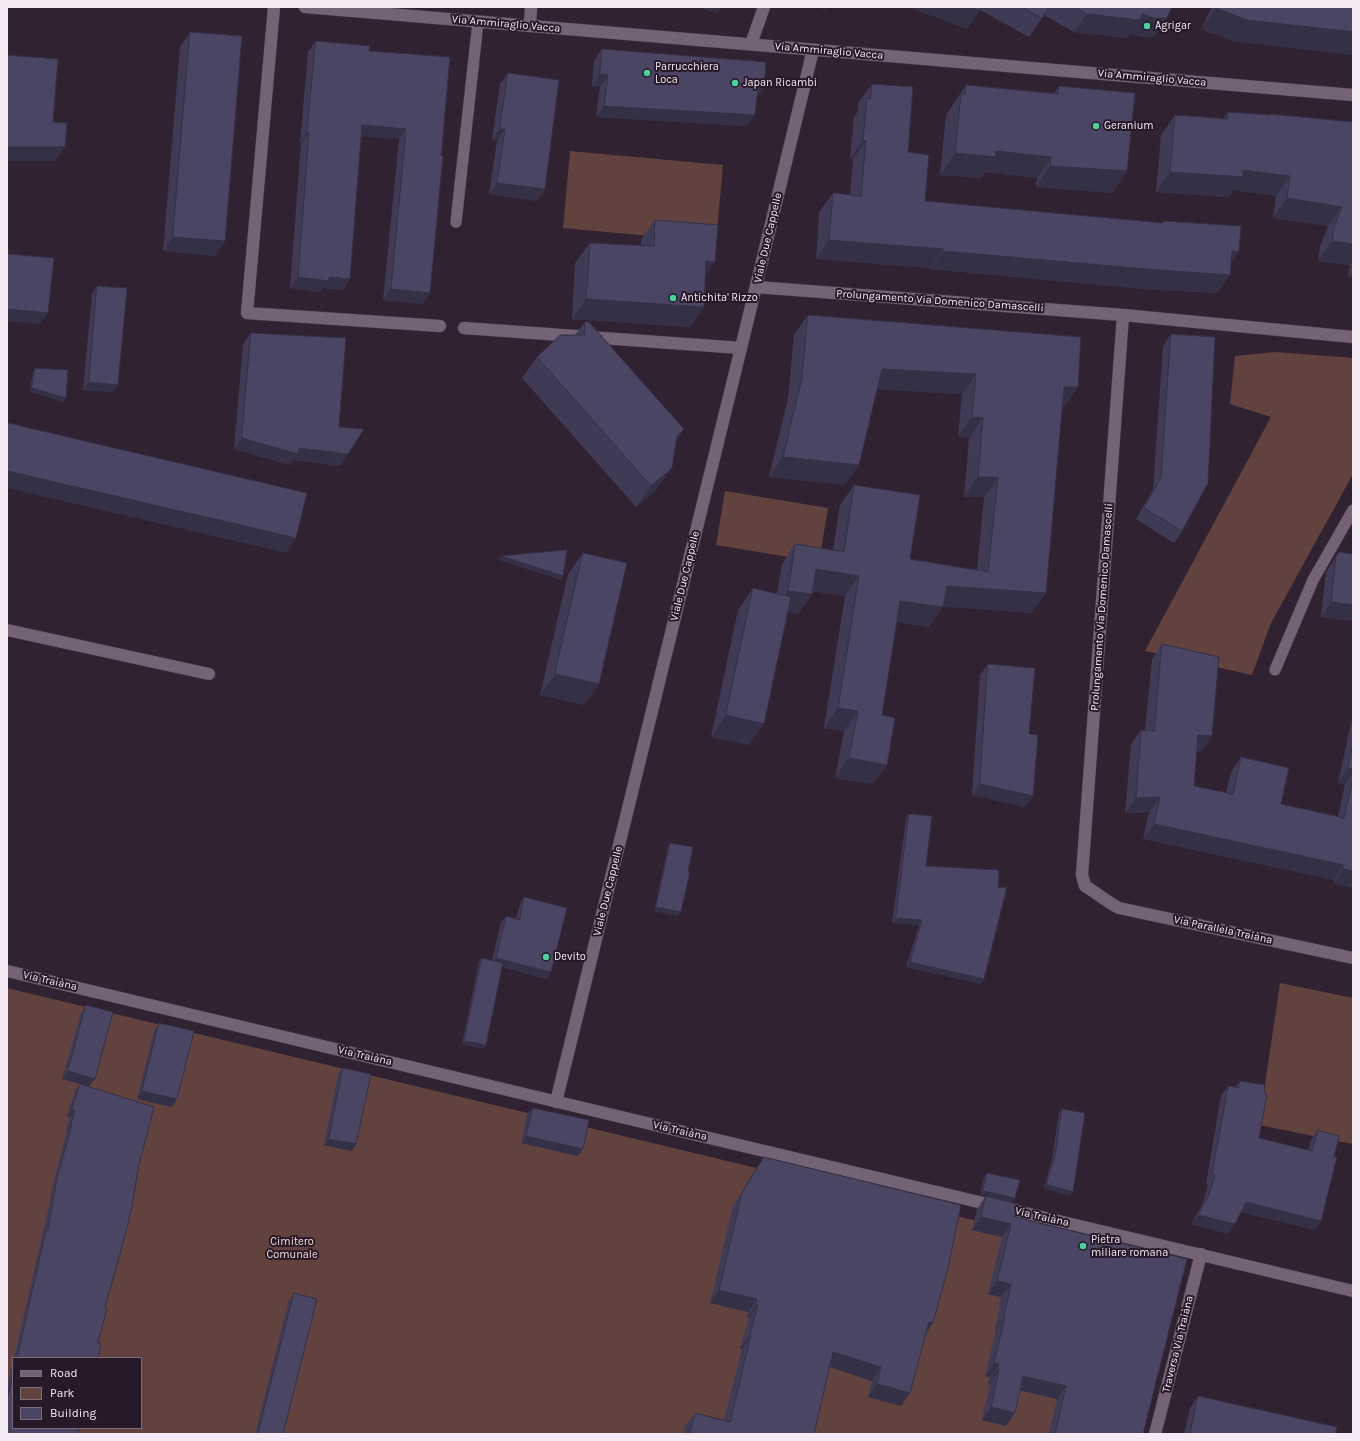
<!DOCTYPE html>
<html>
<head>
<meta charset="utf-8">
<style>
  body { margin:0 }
  #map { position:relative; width:1360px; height:1441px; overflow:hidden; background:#312232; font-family:Karla,sans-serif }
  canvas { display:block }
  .frame { position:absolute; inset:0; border:8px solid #f4eaf4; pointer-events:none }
  .legend { position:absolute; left:12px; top:1357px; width:130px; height:72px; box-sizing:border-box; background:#271928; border:1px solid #796d7a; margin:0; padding:5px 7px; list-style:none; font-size:12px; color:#f4eaf4 }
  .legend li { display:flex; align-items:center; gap:8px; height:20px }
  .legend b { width:20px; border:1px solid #796d7a }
</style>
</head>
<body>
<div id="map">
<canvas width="1360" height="1441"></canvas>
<div class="frame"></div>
<ul class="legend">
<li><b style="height:5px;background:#746375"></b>Road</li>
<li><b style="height:11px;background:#62423e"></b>Park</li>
<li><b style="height:11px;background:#4a4563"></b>Building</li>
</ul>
</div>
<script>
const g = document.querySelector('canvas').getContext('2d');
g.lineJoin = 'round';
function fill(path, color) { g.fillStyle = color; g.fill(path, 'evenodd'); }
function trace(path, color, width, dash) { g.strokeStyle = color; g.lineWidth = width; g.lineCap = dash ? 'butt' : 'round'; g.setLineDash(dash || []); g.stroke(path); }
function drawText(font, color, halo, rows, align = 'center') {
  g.font = font + ' Karla,sans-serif'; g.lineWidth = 4; g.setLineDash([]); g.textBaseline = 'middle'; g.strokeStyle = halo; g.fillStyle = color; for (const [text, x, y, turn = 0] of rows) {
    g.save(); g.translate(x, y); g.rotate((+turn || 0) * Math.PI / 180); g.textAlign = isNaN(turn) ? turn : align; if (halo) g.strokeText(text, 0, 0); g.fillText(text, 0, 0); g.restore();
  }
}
fill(new Path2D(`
  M570 151 723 165 716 242 563 228Z
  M1275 352 1353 358V474L1271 623 1252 675 1145 651 1271 417 1230 404 1235 356Z
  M725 491 828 508 819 562 716 545Z
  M1280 983 1353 998V1144L1259 1125Z
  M7 988 1177 1269 1134 1434H7ZM13 1358H141V1428H13Z`), '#62423e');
const lane = new Path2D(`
  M456 222 478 22
  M1275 670 1313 580 1353 510`);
const street = new Path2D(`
  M274 7 247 313 440 326
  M530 26 531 7
  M756 287 1123 315 1353 337
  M1123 315 1082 875 1085 886C1097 893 1107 902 1119 908L1353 958
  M464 328 741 348
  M7 630 209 674
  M7 971 1353 1291
  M556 1102 741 348 813 50
  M1155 1434 1201 1254`);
const secondary = new Path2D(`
  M305 7 1353 95
  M751 44 764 7`);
trace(lane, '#4e414e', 12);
trace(street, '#4e414e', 13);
trace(secondary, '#4e414e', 13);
trace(lane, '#746375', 11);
trace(street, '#746375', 12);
trace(secondary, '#746375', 12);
fill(new Path2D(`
  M909 7H1172L1154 37H1141L1131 33 1127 38 1074 32 1044 15 1029 37 980 10 967 29Z
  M1212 7H1353V55L1232 41 1201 29Z
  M190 32 225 241 214 256 163 251 180 47Z
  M316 41 369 51 450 57 430 293 422 304 383 300 399 139 362 136 343 290 323 288 321 292 290 288 301 143H300L308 52Z
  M602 49 747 126 596 117 600 87 592 86 594 61Z
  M508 73 545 189 537 201 489 194 497 141 492 140 500 84Z
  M872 84 908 152 925 201 1162 223 1163 221 1239 252 1231 263 1217 293 1143 289 930 269V268L816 259 819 212 833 193 850 195 853 160 850 159 854 117 858 111V103Z
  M966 85 1054 93 1059 86 1127 171 1112 193 1036 187 1037 178 985 172 981 178 940 175 946 115Z
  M1228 112 1269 115 1270 114 1353 122V278H1348L1350 265 1318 261 1320 247 1328 226 1273 218 1276 196 1234 190 1229 197 1156 192 1161 135 1175 115 1224 118Z
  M655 220 704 307 690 327 572 319 575 263 590 243 641 246V240Z
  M97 286 113 392 83 390 92 294Z
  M808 315 1081 337 1064 407H1062L1032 613 943 606 929 627 897 622 882 715 887 765 873 784 835 778 844 731 824 728 845 596 812 591V594L798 614 787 612 749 745 711 737 738 610 753 588 777 594 782 564 795 544 833 550 840 505 854 485 910 559 977 570 984 497H964L969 438 958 436 962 394 877 389 845 485 769 477 788 398 794 335Z
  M585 322 684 429 676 441 657 489 636 507 522 378 537 357 575 335Z
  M251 333 348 454 340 466 294 460 290 465 234 449 243 344Z
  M1171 334 1182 531 1174 543 1136 519 1153 489 1163 346Z
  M35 368 63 402 30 391 33 372Z
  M1339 552 1353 621 1321 617 1326 572Z
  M583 553 599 684 584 705 540 695 568 574Z
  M1162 644 1212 736 1202 751H1197L1194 786 1226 793 1231 772 1241 757 1281 804 1338 816 1345 784 1338 783 1353 714V888L1333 884 1334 880 1143 839 1149 812 1125 813 1131 744 1141 730H1145L1152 659Z
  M988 664 1029 734 1025 807 972 795 980 675Z
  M909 814 926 866 984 979 981 984 906 967 919 925 892 923 906 819Z
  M670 843 678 916 654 911 668 847Z
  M524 897 547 979 502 967 483 1049 462 1044 479 962 482 958 492 960 501 923 506 916 516 919 520 904Z
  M86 1005 89 1086 62 1079 81 1013Z
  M159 1023 172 1107 137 1099 154 1031Z
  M343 1068 352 1151 324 1145 338 1074Z
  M1240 1081 1264 1093 1259 1138 1308 1150 1311 1140 1318 1130 1334 1157 1321 1221 1315 1230 1241 1212 1235 1224 1228 1234 1191 1224 1202 1205 1208 1185 1206 1184 1221 1096 1228 1086 1235 1087Z
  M80 1084 138 1169 105 1307 98 1343V1358H14L42 1236 43 1234 53 1185 67 1131H66L70 1117 67 1116 75 1091Z
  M533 1108 578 1156 521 1143 527 1115Z
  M1062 1109 1070 1196 1044 1188 1052 1159 1059 1113Z
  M764 1157 933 1323 926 1332 901 1406 868 1397 872 1381 830 1367 814 1434H684L685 1426 695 1413 724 1420 742 1349 740 1348 749 1318H747L748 1312 710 1303 733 1206 755 1170Z
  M987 1173 1013 1202 980 1195 984 1177Z
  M986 1196 1015 1217 1143 1434H1049L1057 1399 1020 1390 1006 1426 982 1420 990 1384 988 1383 990 1377 985 1376 996 1330H995L1001 1297 988 1294 1002 1237 972 1230 977 1209Z
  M294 1293 283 1434H255L289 1300Z
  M13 1361V1428L7 1434V1387Z
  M1198 1396 1335 1434H1184L1190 1408Z`), '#403b55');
fill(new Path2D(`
  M700 7H722L717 14Z
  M818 7H827L825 10Z
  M909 7H972L980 10 967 29Z
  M1216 8 1353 32V55L1232 41 1201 29Z
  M1087 14H1142L1167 18 1154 37H1141L1131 33 1127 38 1074 32Z
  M600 74 608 75 600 87 592 86Z
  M758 87 764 88 756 99Z
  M604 106 755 115 747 126 596 117Z
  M362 125 406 129 399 139 355 136Z
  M500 129H505L497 141 492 140Z
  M307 132 309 133 301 143H300Z
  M863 141H866L853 160 850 159Z
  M7 147H65L55 161H7Z
  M996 151 1051 157 1037 178 985 172 981 178 940 175 955 153Z
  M1050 166 1127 171 1112 193 1036 187Z
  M1243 170 1290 176 1276 196 1234 190 1229 197 1156 192 1170 172Z
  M497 183 545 189 537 201 489 194Z
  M1287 198 1342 207 1328 226 1273 218Z
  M173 237 225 241 214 256 163 251Z
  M829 240 943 249 930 268 816 259Z
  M1332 241 1353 244V261L1350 265 1318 261Z
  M943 251 1230 275 1217 293 1143 289 930 269Z
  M1232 251 1239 252 1226 270Z
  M706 261 715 262 701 282Z
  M1353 270V278H1348Z
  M298 277H329L350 279 343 290 323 288 321 292 290 288Z
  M391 289 430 293 422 304 383 300Z
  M586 299 704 307 690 327 572 319Z
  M7 309 48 313 40 324 7 321Z
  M882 369 976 374 962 394 868 389Z
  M89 382 118 385 113 392 83 390Z
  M1064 387H1078L1064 407H1050Z
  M32 388 66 398 63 402 30 391Z
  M972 417 983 418 969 438 958 436Z
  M684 429 669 450 677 436Z
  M242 438 348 454 340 466 294 460 290 465 234 449Z
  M783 457 859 465 845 485 769 477Z
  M672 468 657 489 636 507 651 486Z
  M7 471 296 538 286 553 7 488Z
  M978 477H998L984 497H964Z
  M501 556 563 576 561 580 498 560Z
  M816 569 859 576 845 596 802 589Z
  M947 586 1046 593 1032 613 933 606Z
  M788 591 812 594 798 614 775 610Z
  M900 601 943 607 929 627 886 621Z
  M1331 602 1353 605V621L1321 617Z
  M555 674 599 684 584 705 540 695Z
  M838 708 858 711 844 731 824 728Z
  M726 715 764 724 749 745 711 737Z
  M1198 735 1212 736 1202 751 1187 750Z
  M849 758 887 765 873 784 835 778Z
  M1348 768 1353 769V772L1345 784 1338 783Z
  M980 784 1033 796 1025 807 972 795Z
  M1160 797 1149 812 1125 813 1136 798Z
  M1154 824 1344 865 1334 880 1143 839Z
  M1343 869 1353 871V888L1333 884Z
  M656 907 681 912 678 916 654 911Z
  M896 918 922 920 919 925 892 923Z
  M496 958 551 972 547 979 491 964Z
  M910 962 984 979 981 984 906 967Z
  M464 1041 486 1045 483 1049 462 1044Z
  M68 1071 95 1079 89 1086 62 1079Z
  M142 1091 177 1099 172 1107 137 1099Z
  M72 1110H75L70 1117 67 1116Z
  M71 1124 72 1125 67 1131H66Z
  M526 1136 583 1149 578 1156 521 1143Z
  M329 1139 356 1144 352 1151 324 1145Z
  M1046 1184 1073 1192 1070 1196 1044 1188Z
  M983 1191 1015 1198 1013 1202 980 1195Z
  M1246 1202 1321 1221 1315 1230 1240 1211Z
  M1198 1215 1235 1224 1228 1234 1191 1224Z
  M981 1217 1011 1224 1002 1237 972 1230Z
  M997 1281 1011 1284 1001 1297 988 1294Z
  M719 1290 757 1299 748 1312 710 1303Z
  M756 1305H758L749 1318H747Z
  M1004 1317H1005L996 1330H995Z
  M929 1322 933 1323 924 1336Z
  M750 1335H751L742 1349 740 1348Z
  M833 1352 881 1367 872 1381 824 1365Z
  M994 1363 999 1364 990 1377 985 1376Z
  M997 1370H999L990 1384 988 1383Z
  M1023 1376 1066 1386 1057 1399 1013 1389Z
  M877 1384 910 1393 901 1406 868 1397Z
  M991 1407 1015 1413 1006 1426 982 1420Z`), '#343045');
const building = new Path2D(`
  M972 7H981L980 10Z
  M1022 7H1049L1042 18Z
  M1075 7H1172L1167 18H1154L1142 14 1140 20 1087 14Z
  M1216 7H1353V32L1247 20 1216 8Z
  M190 32 242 36 225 241 173 237Z
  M316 41 370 46 369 51 450 57 441 156H443L430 293 391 289 406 129 362 125 350 279 329 277V281L298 277 309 133 307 132Z
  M602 49 766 62 764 88 758 87 755 115 604 106 608 75 600 74Z
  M7 55 58 59 53 122 67 123 65 147H7Z
  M508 73 559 80 545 189 497 183 505 129H500Z
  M872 84 913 87 908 152 929 155 925 201 1163 223V221L1241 226 1239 252 1232 251 1230 275 1157 270 943 251V249L829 240 833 193 861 196 866 141H863L867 98 870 99Z
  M966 85 1058 94 1059 86 1135 93 1127 171 1050 166 1051 157 996 151V157L955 153 961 94H965Z
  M1228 112 1270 115V114L1353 122V244L1332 241 1334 227 1342 207 1287 198 1290 176 1243 170V177L1170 172 1175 115 1227 119Z
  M655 220 718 225 715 262 706 261 704 307 586 299 590 243 654 246Z
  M7 250H9L8 254 54 258 48 313 7 309Z
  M97 286 127 288 118 385 89 382Z
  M808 315 1081 337 1078 387H1064L1046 593 947 586 943 607 900 601 882 715 895 718 887 765 849 758 858 711 838 708 859 576 816 569 812 594 788 591 795 544 844 552 854 485 920 495 910 559 988 572 998 477H978L983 418 972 417 976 374 882 369 859 465 783 457 802 378Z
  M585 322H589L684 429 677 436 672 468 651 486 537 357 560 335H584Z
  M251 333 346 338 339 427 364 429 348 454 299 448 298 454 242 438Z
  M1171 334 1215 337 1208 483 1182 531 1144 508 1161 477Z
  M35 368 68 370 66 398 32 388Z
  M8 423 307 493 296 538 7 471V426Z
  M567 550 563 576 501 556Z
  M1339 552 1353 554V605L1331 602 1336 557Z
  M583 553 627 563 599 684 555 674Z
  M753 588 791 597 764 724 726 715Z
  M1162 644 1219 657 1212 736 1198 735 1194 786 1233 794 1241 757 1289 768 1281 804 1344 818 1353 779V871L1343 869 1344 865 1154 824 1160 797 1136 798 1141 730 1154 731Z
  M988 664 1035 668 1029 734 1038 735 1033 796 980 784Z
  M1353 746V769L1348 768Z
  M909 814 932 816 926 866 999 870 998 888 1007 887 984 979 910 962 922 920 896 918Z
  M670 843 693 847 688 872H690L681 912 656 907Z
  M524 897 567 908 551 972 496 958 506 916 519 920Z
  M482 958 503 963 486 1045 464 1041Z
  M86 1005 113 1012 95 1079 68 1071Z
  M159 1023 194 1031 177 1099 142 1091Z
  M343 1068 371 1074 356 1144 329 1139Z
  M1240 1081 1265 1085 1264 1093 1267 1094 1259 1138 1312 1151 1318 1130 1339 1136 1334 1157H1337L1321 1221 1246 1202 1235 1224 1198 1215 1209 1195 1215 1175 1212 1174 1228 1086 1238 1088Z
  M80 1084 154 1107 138 1169 132 1207 122 1247 105 1307 107 1308 98 1343 101 1344 98 1358H17L46 1230H48L57 1178 72 1125 71 1124 75 1110H72Z
  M533 1108 589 1120 583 1149 526 1136Z
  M1062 1109 1085 1113 1073 1192 1046 1184 1055 1155Z
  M764 1157 961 1205 948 1268 933 1323 929 1322 910 1393 877 1384 881 1367 833 1352 814 1434H690L695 1413 730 1422 751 1335H750L758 1305H756L757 1299 719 1290 742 1193Z
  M987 1173 1020 1180 1015 1198 983 1191Z
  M986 1196 1018 1204 1015 1217 1187 1259 1143 1434H1055L1066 1386 1023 1376 1015 1413 991 1407 999 1370H997L999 1364 994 1363 1005 1317H1004L1011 1284 997 1281 1011 1224 981 1217Z
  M294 1293 317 1299 283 1434H258Z
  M13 1375V1428H79L77 1434H7V1401Z
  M1198 1396 1337 1427 1335 1434H1190Z`);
fill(building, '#4a4563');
trace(building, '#343045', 1);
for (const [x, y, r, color] of [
  [1147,26,4,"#4ad49c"],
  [647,73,4,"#4ad49c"],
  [735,83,4,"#4ad49c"],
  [1096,126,4,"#4ad49c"],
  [673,298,4,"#4ad49c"],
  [546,957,4,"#4ad49c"],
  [1083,1246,4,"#4ad49c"]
]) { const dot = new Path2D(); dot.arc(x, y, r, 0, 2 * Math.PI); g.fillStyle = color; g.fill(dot); trace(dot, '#271928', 1.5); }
drawText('11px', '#f4eaf4', '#271928', [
  ["Via Ammiraglio Vacca",506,24,5],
  ["Via Ammiraglio Vacca",829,51,5],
  ["Via Ammiraglio Vacca",1152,78,5],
  ["Viale Due Cappelle",768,238,-77],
  ["Prolungamento Via Domenico Damascelli",940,301,4],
  ["Viale Due Cappelle",685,576,-76],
  ["Prolungamento Via Domenico Damascelli",1102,607,-86],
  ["Viale Due Cappelle",608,891,-76],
  ["Via Parallela Traiàna",1223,930,12],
  ["Via Traiàna",50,981,13],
  ["Via Traiàna",365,1056,13],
  ["Via Traiàna",680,1131,13],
  ["Via Traiàna",1042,1217,13],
  ["Traversa Via Traiàna",1178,1344,-76]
]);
drawText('11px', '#f4eaf4', '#271928', [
  ["Agrigar",1155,26],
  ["Parrucchiera",655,67],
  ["Loca",655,80],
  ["Japan Ricambi",743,83],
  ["Geranium",1104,126],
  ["Antichita' Rizzo",681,298],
  ["Devito",554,957],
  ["Pietra",1091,1240],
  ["miliare romana",1091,1253]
], 'left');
drawText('11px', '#f7dbd6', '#271928', [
  ["Cimitero",292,1242],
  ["Comunale",292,1255]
]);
</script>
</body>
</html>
